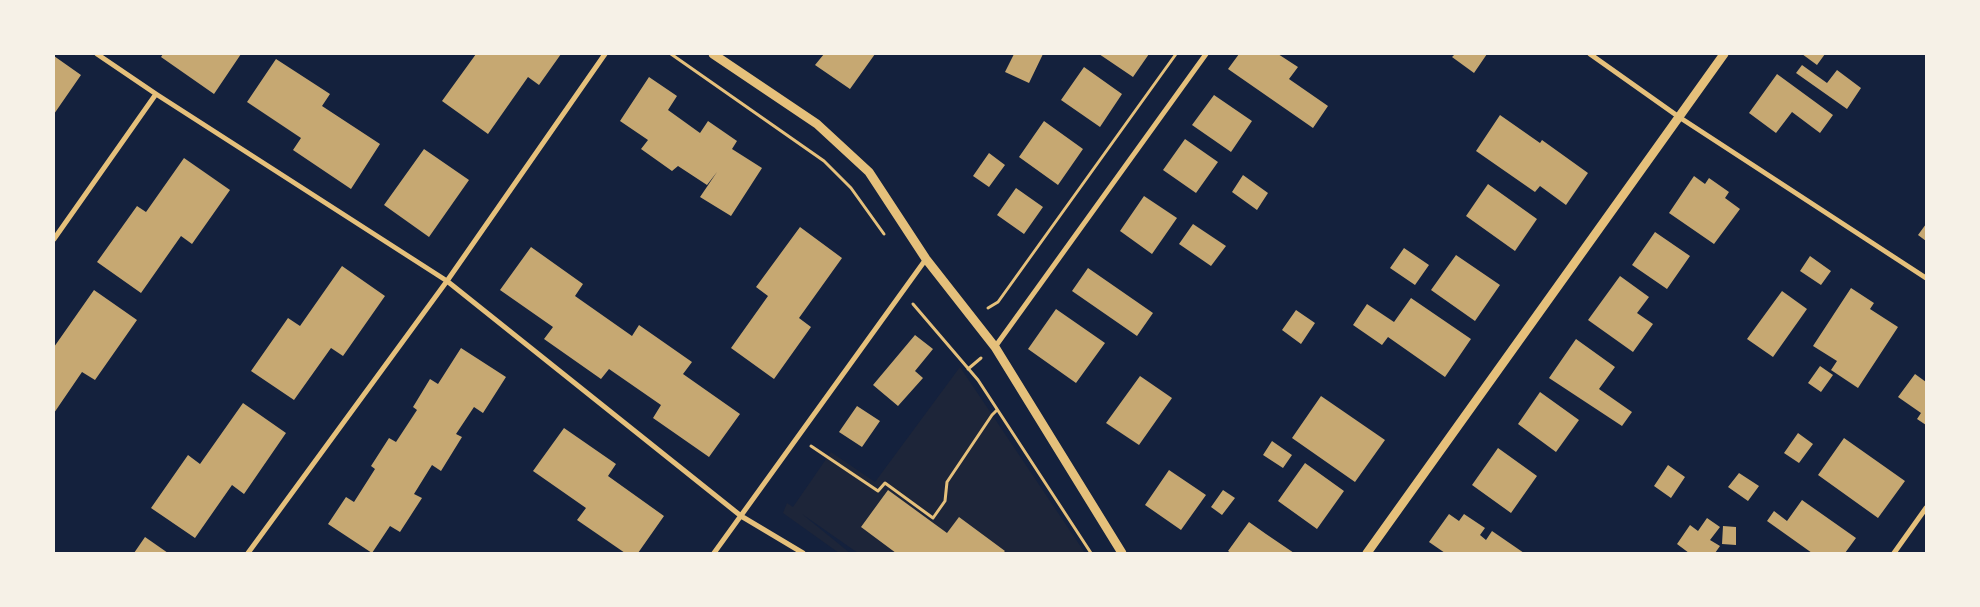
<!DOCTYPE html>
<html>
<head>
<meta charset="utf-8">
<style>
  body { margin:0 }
  #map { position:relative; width:1980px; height:607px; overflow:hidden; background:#14213d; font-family:Poppins,sans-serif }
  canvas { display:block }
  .frame { position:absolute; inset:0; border:55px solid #f6f1e7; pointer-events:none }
</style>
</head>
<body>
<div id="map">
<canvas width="1980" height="607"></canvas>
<div class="frame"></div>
</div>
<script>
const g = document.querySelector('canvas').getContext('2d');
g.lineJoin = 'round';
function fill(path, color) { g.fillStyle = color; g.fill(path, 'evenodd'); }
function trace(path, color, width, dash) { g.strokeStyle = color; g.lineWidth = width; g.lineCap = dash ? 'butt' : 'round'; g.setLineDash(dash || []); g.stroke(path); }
fill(new Path2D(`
  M960 367 1085 553H858L802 514 850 553H839L783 513 787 503 793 507 831 452 875 482Z`), '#1d2539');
fill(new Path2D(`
  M163 54H241L214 94 161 57Z
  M476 54H561L539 85 528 77 488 134 442 101Z
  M824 54H875L850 89 815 65Z
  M1014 54H1043L1029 83 1005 72Z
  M1099 54H1149L1133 77Z
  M1239 54H1278L1298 67 1289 79 1328 106 1313 128 1228 69Z
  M1455 54H1487L1474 73 1452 57Z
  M1802 54H1825L1817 65Z
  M54 56 81 75 54 114Z
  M276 59 330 94 322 106 380 144 351 189 293 150 301 138 247 102Z
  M1802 65 1827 83 1837 70 1861 88 1847 109 1796 73Z
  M1084 67 1122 94 1100 127 1061 100Z
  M1777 74 1833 115 1820 133 1792 112 1776 133 1749 113Z
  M649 77 677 96 668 110 700 133 708 121 737 141 732 149 762 168 731 216 700 197 717 172 707 185 678 166 672 171 641 149 648 140 620 121Z
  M1214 95 1252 121 1231 152 1192 125Z
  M1500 115 1540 143 1542 140 1588 173 1566 205 1540 186 1535 192 1476 151Z
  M1044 121 1083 149 1058 185 1019 157Z
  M1185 139 1218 162 1196 193 1163 170Z
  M424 149 469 180 429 237 384 205Z
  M989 153 1005 165 989 187 973 176Z
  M184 158 230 190 192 244 181 236 141 293 97 262 137 206 146 212Z
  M1243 175 1268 193 1257 210 1232 192Z
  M1694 176 1705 184 1709 178 1729 192 1725 198 1740 209 1714 244 1669 213Z
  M1488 184 1537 219 1515 251 1466 216Z
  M1016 188 1043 207 1024 234 997 215Z
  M1144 196 1177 218 1152 254 1120 231Z
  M1193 224 1226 246 1211 266 1179 244Z
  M1926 224V241L1918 235Z
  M800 227 842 258 799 318 811 327 774 379 731 348 768 296 756 287Z
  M1655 232 1690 256 1667 289 1632 265Z
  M531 247 583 284 575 296 632 336 639 325 692 362 683 374 740 414 709 457 653 418 661 405 609 369 601 379 544 339 553 327 500 290Z
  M1404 248 1429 265 1415 285 1390 268Z
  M1456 255 1500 285 1475 321 1431 290Z
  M1810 256 1831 271 1821 285 1800 271Z
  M342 266 385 296 343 356 331 348 294 400 251 371 288 318 300 326Z
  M1088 268 1153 313 1137 336 1072 291Z
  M1620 276 1649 297 1637 313 1653 324 1633 352 1588 320Z
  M1851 288 1874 303 1870 309 1898 327 1858 388 1831 370 1837 361 1813 346Z
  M94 290 137 320 95 380 82 372 54 413V347Z
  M1782 291 1807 309 1773 357 1747 339Z
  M1411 298 1471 339 1445 377 1388 337 1382 345 1353 325 1367 304 1394 322Z
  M1056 309 1105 343 1076 383 1028 349Z
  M1296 310 1315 323 1301 344 1282 330Z
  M915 335 933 349 915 371 923 378 898 406 873 385Z
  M1576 339 1615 367 1599 389 1632 412 1622 426 1549 378Z
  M461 348 506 377 483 413 474 407 456 434 462 437 441 471 432 465 414 494 422 498 400 532 390 526 372 553 328 524 346 497 354 502 375 469 371 466 389 438 396 442 417 410 413 407 430 379 438 384Z
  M1820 366 1833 375 1821 392 1808 383Z
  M1915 374 1926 382V425L1917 419 1921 413 1898 397Z
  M1140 376 1172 398 1139 445 1106 423Z
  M1540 392 1579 420 1556 452 1518 424Z
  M1321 396 1385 440 1355 482 1292 438Z
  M243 403 286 433 244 494 232 485 195 538 151 508 188 455 200 464Z
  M857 406 880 421 862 447 839 432Z
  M564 428 616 464 608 476 664 516 638 553H625L577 520 586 508 533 471Z
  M1798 433 1813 444 1799 463 1784 453Z
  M1844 438 1905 481 1878 518 1818 475Z
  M1272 441 1292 455 1283 468 1263 455Z
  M1498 448 1537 476 1511 513 1472 485Z
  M1305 463 1344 491 1317 529 1278 501Z
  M1668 465 1685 477 1671 498 1654 486Z
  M1169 470 1206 495 1181 530 1145 505Z
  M1739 473 1759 486 1748 501 1728 487Z
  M888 490 947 533 959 517 1005 551 1003 553H896L861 527Z
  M1223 490 1235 498 1222 515 1211 507Z
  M1802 500 1856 538 1845 553H1812L1767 521 1774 511 1787 521Z
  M1449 514 1459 521 1464 514 1485 528 1480 535 1486 540 1492 531 1524 553H1445L1429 542Z
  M1707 518 1720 527 1710 540 1720 546 1715 553H1689L1677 544 1690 525 1698 531Z
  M1249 522 1266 534 1294 553H1231L1228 551Z
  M1723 526 1736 527V545L1722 544Z
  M145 537 168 553H134Z`), '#c6a872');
trace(new Path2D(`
  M671 54 824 161 851 188 884 234
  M913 304 978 380 1091 553
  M988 308 998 302 1176 54
  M968 369 981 358
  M811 446 878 491 885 483 933 518 945 501 947 482 992 415 997 410`), '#e5c07b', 3);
trace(new Path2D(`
  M97 54 156 94 447 281 741 516 803 553
  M1590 54 1679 117 1926 278
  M54 239 156 94
  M995 347 1206 54
  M248 553 447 281 605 54
  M714 553 926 259
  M1894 553 1926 508`), '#e5c07b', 5);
trace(new Path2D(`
  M713 54 817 124 869 172 926 259 995 347 1122 553
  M1367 553 1724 54`), '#e5c07b', 9);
</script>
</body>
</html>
